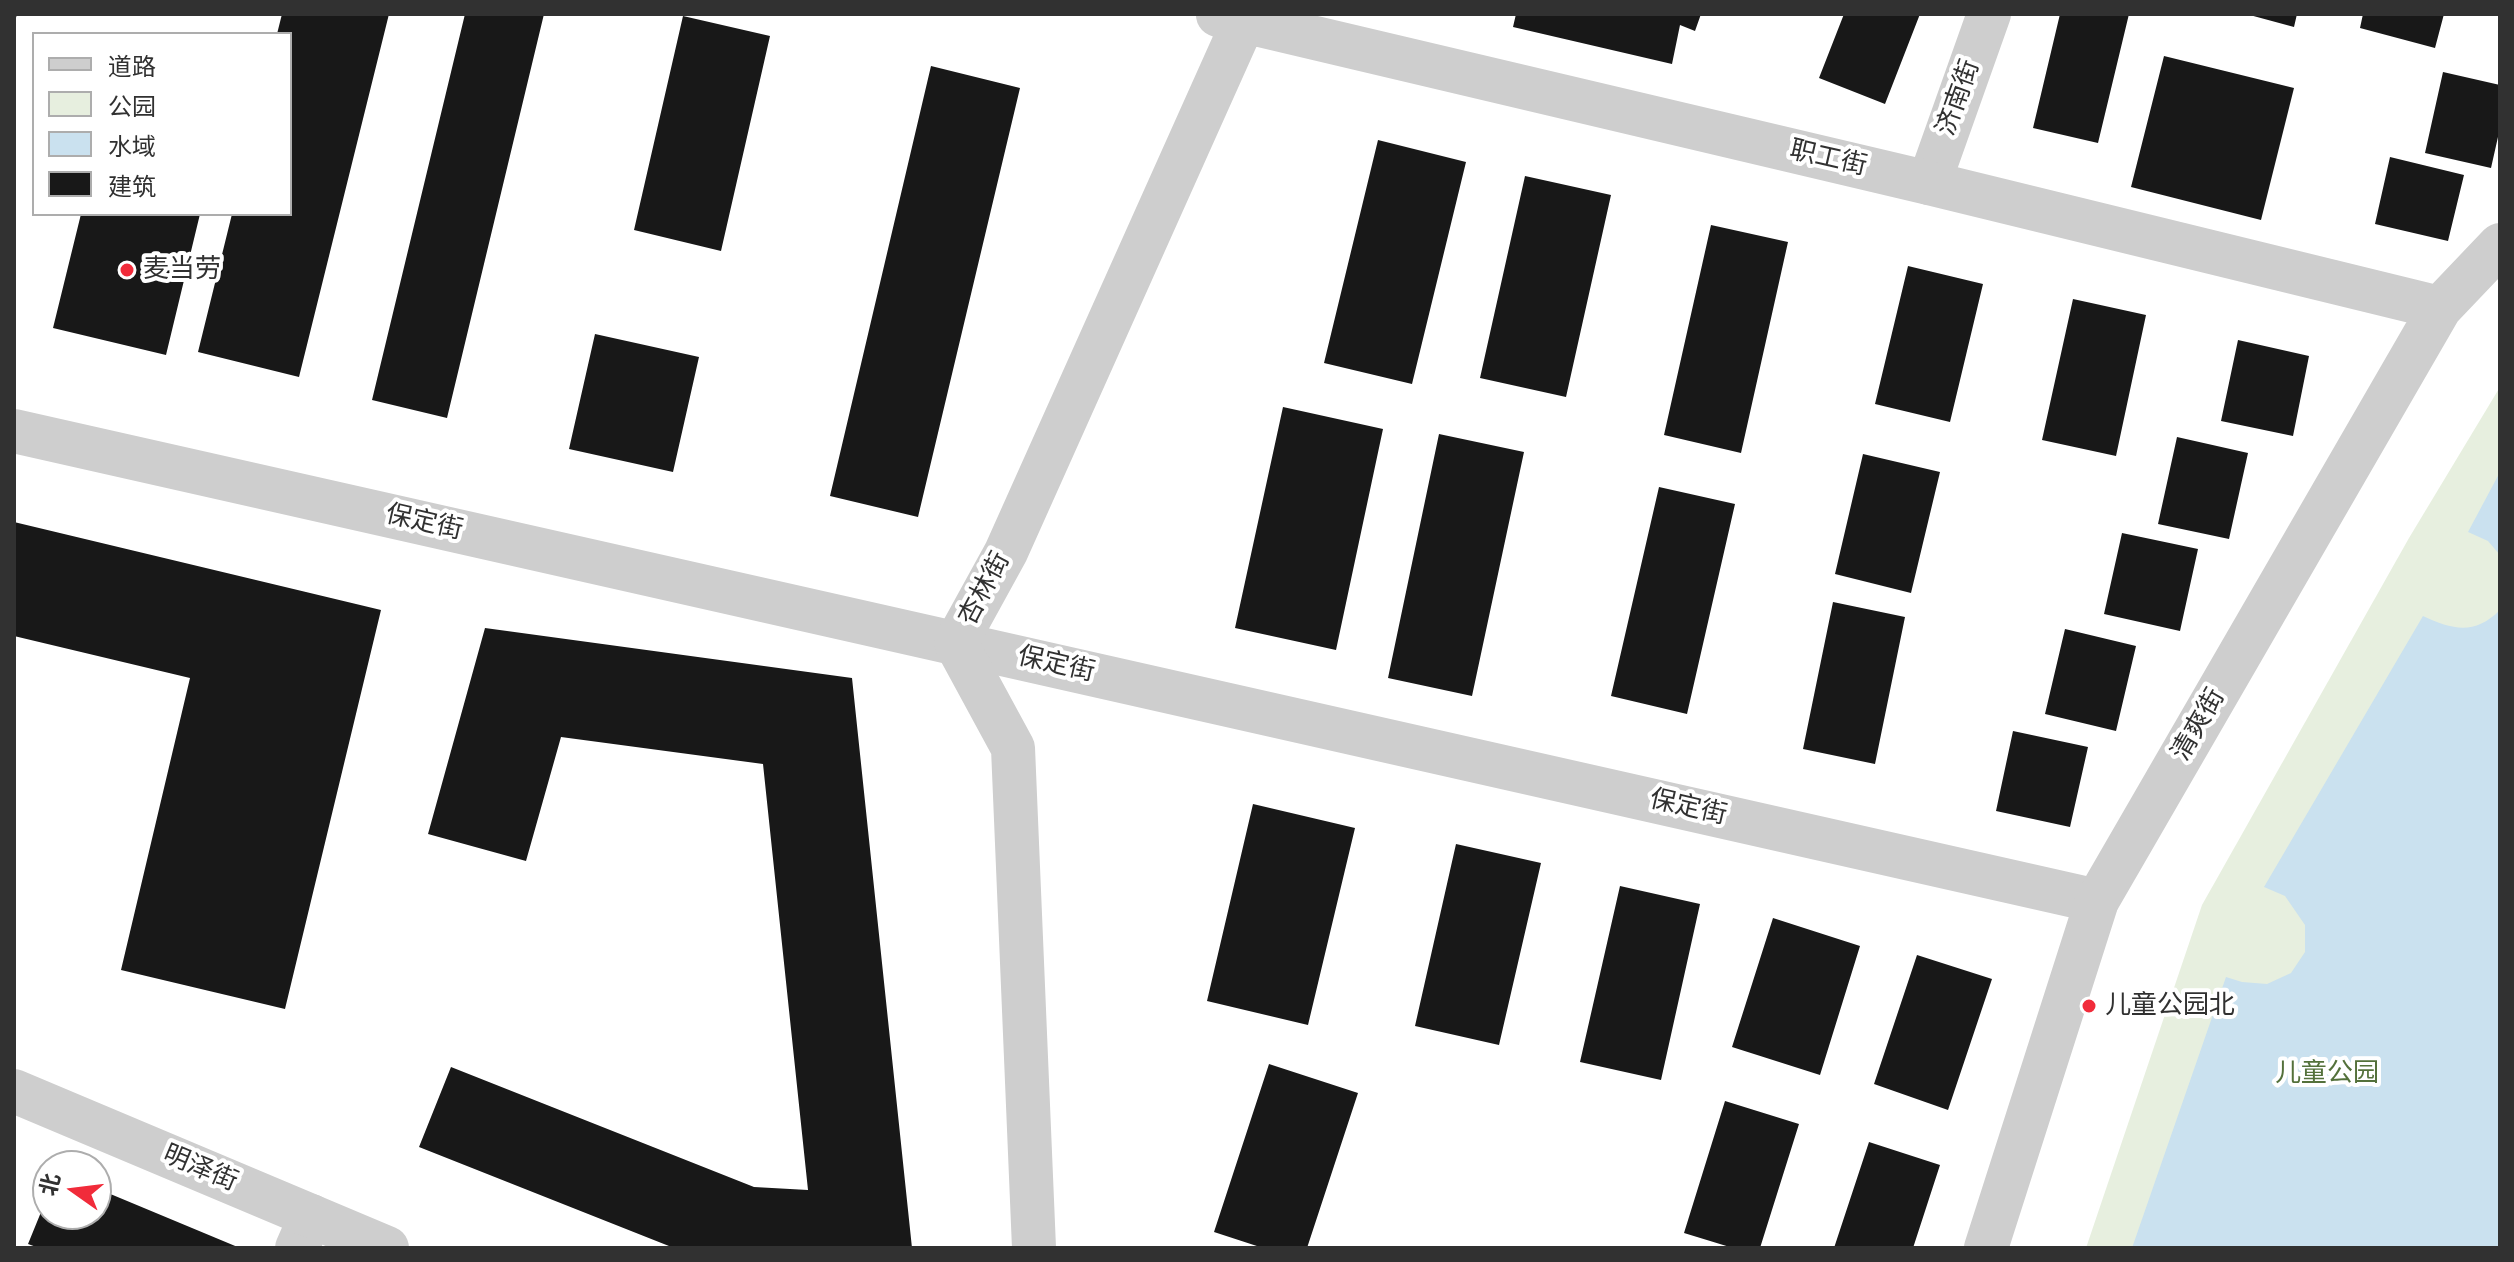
<!DOCTYPE html>
<html>
<head>
<meta charset="utf-8">
<style>
  body { margin:0 }
  #map { position:relative; width:2514px; height:1262px; overflow:hidden; background:#fff; font-family:"Varela Round","Noto Sans SC",sans-serif }
  canvas { display:block }
  .frame { position:absolute; inset:0; border:16px solid #313131; pointer-events:none }
  .legend { position:absolute; left:32px; top:32px; width:260px; height:184px; box-sizing:border-box; background:#fff; border:2px solid #adadad; margin:0; padding:10px 14px; list-style:none; font-size:24px; color:#313131 }
  .legend li { display:flex; align-items:center; gap:16px; height:40px }
  .legend b { width:40px; border:2px solid #adadad }
  .north { position:absolute; left:32px; top:1150px; width:80px; height:80px; box-sizing:border-box; background:#fff; border:2px solid #adadad; border-radius:50%; rotate:284deg; font-size:22px; font-weight:700; line-height:32px; text-align:center; color:#313131 }
  .north::after { content:''; display:block; margin:auto; width:28px; height:36px; background:#f12b3a; clip-path:polygon(50% 0,100% 100%,50% 72%,0 100%) }
</style>
</head>
<body>
<div id="map">
<canvas width="2514" height="1262"></canvas>
<div class="frame"></div>
<ul class="legend">
<li><b style="height:10px;background:#cecece"></b>道路</li>
<li><b style="height:22px;background:#e7efdf"></b>公园</li>
<li><b style="height:22px;background:#cae1ef"></b>水域</li>
<li><b style="height:22px;background:#181818"></b>建筑</li>
</ul>
<div class="north">北</div>
</div>
<script>
const g = document.querySelector('canvas').getContext('2d');
g.lineJoin = 'round';
function fill(path, color) { g.fillStyle = color; g.fill(path, 'evenodd'); }
function trace(path, color, width, dash) { g.strokeStyle = color; g.lineWidth = width; g.lineCap = dash ? 'butt' : 'round'; g.setLineDash(dash || []); g.stroke(path); }
function drawText(font, color, halo, rows, align = 'center') {
  g.font = font + ' "Varela Round","Noto Sans SC",sans-serif'; g.lineWidth = 8; g.setLineDash([]); g.textBaseline = 'middle'; g.strokeStyle = halo; g.fillStyle = color; for (const [text, x, y, turn = 0] of rows) {
    g.save(); g.translate(x, y); g.rotate((+turn || 0) * Math.PI / 180); g.textAlign = isNaN(turn) ? turn : align; if (halo) g.strokeText(text, 0, 0); g.fillText(text, 0, 0); g.restore();
  }
}
fill(new Path2D(`
  M2500 387V1248H2086L2202 905 2409 538Z`), '#e7efdf');
fill(new Path2D(`
  M2500 472V555L2488 541 2468 532Z
  M2500 610V1248H2132L2226 977 2242 982 2267 984 2291 973 2305 952V925L2285 896 2264 887 2423 616C2453 630 2475 635 2500 610Z`), '#cae1ef');
fill(new Path2D(`
  M282 14H389L299 377 198 352 232 214H290V34H277Z
  M465 14H544L447 418 372 400Z
  M1516 14H1701L1695 31 1680 25 1672 64 1513 27Z
  M1844 14H1920L1885 104 1819 78Z
  M2060 14H2129L2098 143 2033 128Z
  M2246 14H2297L2294 27Z
  M2363 14H2444L2435 48 2360 28Z
  M683 16 770 36 721 251 634 230Z
  M2164 56 2294 88 2261 220 2131 187Z
  M931 66 1020 88 918 517 830 496Z
  M2443 72 2500 85V128L2491 168 2425 153Z
  M1378 140 1466 162 1412 384 1324 363Z
  M2390 157 2464 175 2448 241 2375 224Z
  M1525 176 1611 195 1566 397 1480 378Z
  M81 214H200L166 355 53 328Z
  M1711 225 1788 242 1741 453 1664 435Z
  M1908 266 1983 284 1950 422 1875 404Z
  M2073 299 2146 315 2116 456 2042 440Z
  M595 334 699 357 673 472 569 449Z
  M2238 340 2309 356 2293 436 2221 421Z
  M1283 407 1383 429 1336 650 1235 628Z
  M1439 434 1524 452 1472 696 1388 678Z
  M2177 437 2248 453 2229 539 2158 524Z
  M1863 454 1940 472 1911 593 1835 574Z
  M1659 487 1735 504 1687 714 1611 696Z
  M14 522 381 610 285 1009 121 970 190 678 14 636Z
  M2122 533 2198 549 2180 631 2104 614Z
  M1833 602 1905 617 1875 764 1803 749Z
  M485 628 852 678 912 1248H674L419 1147 451 1067 754 1187 808 1190 763 764 561 737 526 861 428 834Z
  M2065 629 2136 646 2116 731 2045 714Z
  M2013 731 2088 747 2070 827 1996 811Z
  M1253 804 1355 828 1308 1025 1207 1001Z
  M1456 844 1541 863 1499 1045 1415 1026Z
  M1620 886 1700 904 1661 1080 1580 1062Z
  M1773 918 1860 946 1820 1075 1732 1047Z
  M1917 955 1992 979 1948 1110 1874 1084Z
  M1269 1064 1358 1093 1307 1248H1263L1214 1232Z
  M1725 1101 1799 1124 1760 1248H1733L1684 1233Z
  M1869 1142 1940 1165 1913 1248H1834Z
  M96 1188 240 1248H39L28 1244 48 1195V1214H96Z`), '#181818');
trace(new Path2D(`
  M1929 183 1989 14
  M14 431 2097 901
  M297 1248 311 1216`), '#cecece', 44);
trace(new Path2D(`
  M1218 15 1929 183 2440 308
  M14 1091 387 1248
  M1034 1248 1013 748 956 643 1006 552 1247 14
  M1986 1248 2097 901 2440 308 2500 245`), '#cecece', 44);
trace(new Path2D(`
  M14 19 17 14`), '#868686', 2);
for (const [x, y, r, color] of [
  [127,270,8,"#f12b3a"],
  [2089,1006,8,"#f12b3a"]
]) { const dot = new Path2D(); dot.arc(x, y, r, 0, 2 * Math.PI); g.fillStyle = color; g.fill(dot); trace(dot, '#fff', 3); }
drawText('26px', '#313131', '#fff', [
  ["济南街",1959,98,-70],
  ["职工街",1828,159,13],
  ["保定街",424,523,13],
  ["杏林街",985,589,-62],
  ["保定街",1056,665,13],
  ["清爽街",2199,725,-60],
  ["保定街",1688,808,13],
  ["明泽街",200,1169,23]
]);
drawText('26px', '#313131', '#fff', [
  ["麦当劳",143,270],
  ["儿童公园北",2105,1006]
], 'left');
drawText('26px', '#54713b', '#fff', [
  ["儿童公园",2327,1074]
]);
</script>
</body>
</html>
